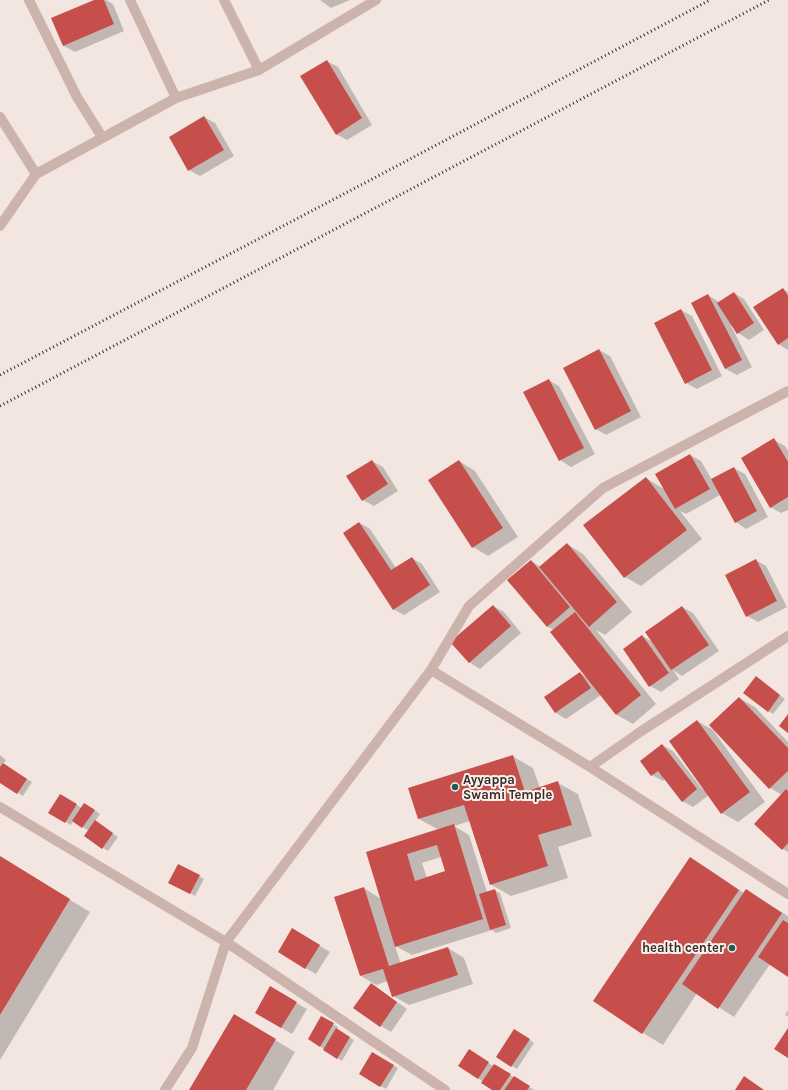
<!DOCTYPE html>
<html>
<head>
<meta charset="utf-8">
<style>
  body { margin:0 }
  canvas { display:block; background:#f3e6e0 }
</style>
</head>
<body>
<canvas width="788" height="1090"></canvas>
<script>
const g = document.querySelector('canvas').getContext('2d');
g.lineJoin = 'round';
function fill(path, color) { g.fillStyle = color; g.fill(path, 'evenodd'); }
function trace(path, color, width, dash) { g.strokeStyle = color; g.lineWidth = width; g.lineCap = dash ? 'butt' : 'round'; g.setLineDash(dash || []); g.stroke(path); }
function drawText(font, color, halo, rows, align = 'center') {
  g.font = font + ' Karla,sans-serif'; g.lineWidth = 4; g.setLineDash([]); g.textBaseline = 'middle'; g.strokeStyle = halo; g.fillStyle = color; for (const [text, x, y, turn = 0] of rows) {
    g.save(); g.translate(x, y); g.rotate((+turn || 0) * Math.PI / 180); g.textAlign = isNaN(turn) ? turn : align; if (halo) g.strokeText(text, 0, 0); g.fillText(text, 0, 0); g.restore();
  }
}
fill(new Path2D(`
  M97 0H106L113 4 124 31 75 52 64 46 53 19Z
  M320 0H350L331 8Z
  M327 61 338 67 372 125 347 140 336 134Z
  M204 117 215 123 234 156 200 176 189 170Z
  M783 289 788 292V350L778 344Z
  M734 293 744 299 764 330 749 340 738 333 733 325 731 326 752 367 737 375 726 369 692 303 708 295 719 302Z
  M681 310 692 316 722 376 697 389 686 383Z
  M599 350 610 356 641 417 606 435 596 429Z
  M548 380 559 386 595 454 571 467 560 460Z
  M774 440 785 446 788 451V510L781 513 770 507Z
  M690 455 701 461 712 480 734 468 745 474 768 517 746 529 736 522 720 495 686 514 680 511 702 539 641 586 625 577 646 478 664 489Z
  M372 461 383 467 398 491 374 506 363 500Z
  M459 461 475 471 518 537 488 556 473 547Z
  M360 523 370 529 396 568 412 558 422 564 440 592 404 615 393 609Z
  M567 544 583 554 632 612 605 635 596 630 656 704 633 724 617 715 601 695 566 719 556 713 545 697 580 673 586 677 554 630 548 627 509 580 531 561 541 567Z
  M756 560 766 566 787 607 758 622 747 616Z
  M493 606 504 612 521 633 480 669 469 662Z
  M682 607 693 613 719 651 682 676 673 670 679 679 661 692 650 686 642 636 653 642Z
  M761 681 785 699 773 714 768 711Z
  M739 698 755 707 788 742V852L783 849 782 795 770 788Z
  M697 721 713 730 765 802 738 822 722 813 709 795 693 807 682 801 665 779 663 781 652 775 662 745 673 751 703 790 704 789Z
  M0 755 6 760 3 764 32 782 23 796 0 782Z
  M512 756 533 768 540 788 558 783 578 794 592 836 558 847 568 878 511 896 490 884 470 821 454 826 469 835 487 892 494 890 500 893 511 928 496 933 492 930 412 955 395 946 401 964 448 948 464 958 473 984 409 1005 393 996 388 981 376 985 361 976 364 888 381 899 367 853 439 830 419 819 410 788ZM441 857 446 872 427 878 422 863Z
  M60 795 82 808 90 807 100 814 95 821 118 837 108 851 85 836 89 831 73 821 71 825 50 813Z
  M0 857 90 912 0 1060Z
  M690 858 710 870 744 893 746 890 788 916V976L770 964 734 1017 697 993 663 1045 643 1033Z
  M179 865 204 879 195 896 170 882Z
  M303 936 330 952 316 974 305 968Z
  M371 984 407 1009 391 1032 381 1026Z
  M270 988 307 1009 292 1034 256 1013Z
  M788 1010V1016L785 1015Z
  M321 1017 338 1027 337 1030 354 1040 342 1061 309 1039Z
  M254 1027 295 1052 273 1090H190Z
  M520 1033 534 1043 517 1069 497 1057Z
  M372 1053 398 1068 386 1089 360 1074Z
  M474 1053 493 1066 499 1068 534 1090H494L478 1078Z`), '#0003');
fill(new Path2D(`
  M94 0H104L114 24 63 46 51 18Z
  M327 60 362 118 336 135 300 76Z
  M204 116 224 150 188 171 169 137Z
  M783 288 788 296V338L778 345 753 307Z
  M734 292 754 323 737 334 717 303Z
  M708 294 742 360 725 369 691 303Z
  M681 309 712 370 685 384 654 323Z
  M599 349 631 411 595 430 563 368Z
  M549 379 584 448 559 461 523 392Z
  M774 438 788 462V497L770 508 741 458Z
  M690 454 710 489 675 509 655 474Z
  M372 460 388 484 362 501 346 476Z
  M459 460 503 528 472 548 428 480Z
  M734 467 757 511 735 523 711 479Z
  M646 477 687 530 624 578 583 525Z
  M359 522 391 570 412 557 430 585 393 610 343 533Z
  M567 543 617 602 589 627 539 567Z
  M756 559 777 601 746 617 725 575Z
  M531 560 570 607 547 627 507 580Z
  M493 605 511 626 469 663 450 642Z
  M682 606 709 645 671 670 645 632Z
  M575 612 641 695 616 715 550 632Z
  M642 635 669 673 649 687 623 649Z
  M580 672 591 688 555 713 544 697Z
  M756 676 780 695 768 712 743 693Z
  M739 697 788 748V771L769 789 709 725Z
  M788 714V733L779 726Z
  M697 720 750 792 721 814 669 741Z
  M662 744 697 789 682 802 658 771 651 776 640 761Z
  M513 755 525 792 558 781 572 825 538 835 548 866 490 885 464 805 418 819 408 788Z
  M3 763 27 779 17 794 0 783V767Z
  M786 789 788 791V843L782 850 754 824Z
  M60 794 77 804 65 823 48 813Z
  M84 803 95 810 82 828 72 821Z
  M95 820 113 833 102 849 84 836Z
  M454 824 483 919 395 947 366 852ZM437 845 445 871 415 881 407 854Z
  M0 856 70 899 0 1015Z
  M690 857 739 890 642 1034 593 1001Z
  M178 864 200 875 190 894 168 883Z
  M364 887 389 966 448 947 458 975 392 997 383 969 360 976 334 897Z
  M495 889 506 925 490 930 479 894Z
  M746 889 782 913 718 1009 682 984Z
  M783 920 788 923V977L758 957Z
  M292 928 320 945 305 969 278 952Z
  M371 983 397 1002 380 1027 353 1008Z
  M270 986 297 1002 281 1028 255 1013Z
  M234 1014 276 1039 246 1090H189Z
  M321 1016 334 1023 320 1047 308 1039Z
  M336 1028 350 1037 337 1059 323 1050Z
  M788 1028V1058L774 1049Z
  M514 1029 530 1039 511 1067 496 1057Z
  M469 1049 489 1062 478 1079 458 1066Z
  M372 1052 394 1065 380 1087 359 1074Z
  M494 1064 511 1074 500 1090H492L481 1083Z
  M514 1076 530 1086 527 1090H504Z
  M744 1076 764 1090H735Z`), '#c64f4b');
trace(new Path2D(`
  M29 0 77 97 102 137
  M130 0 176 98
  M224 0 259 70
  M0 117 36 174
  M0 226 36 174 176 98 259 70 376 0
  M431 670 590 767 788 894
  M590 767 640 732 788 636
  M0 807 226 942 445 1090
  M165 1090 192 1048 226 942 431 670 469 606 603 488 788 391`), '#ccb3ab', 10);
trace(new Path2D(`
  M0 375 359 186 710 0
  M0 406 769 0`), '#3a2c2a', 3, [1, 3]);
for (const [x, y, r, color] of [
  [455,787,4,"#1f5c53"],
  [732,948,4,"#1f5c53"]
]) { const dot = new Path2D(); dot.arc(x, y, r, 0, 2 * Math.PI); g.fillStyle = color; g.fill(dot); trace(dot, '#faf1ec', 1.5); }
drawText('bold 13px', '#3a2c2a', '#faf1ec', [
  ["Ayyappa",463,780],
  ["Swami Temple",463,795],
  ["health center",724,948,"right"]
], 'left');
</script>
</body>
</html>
